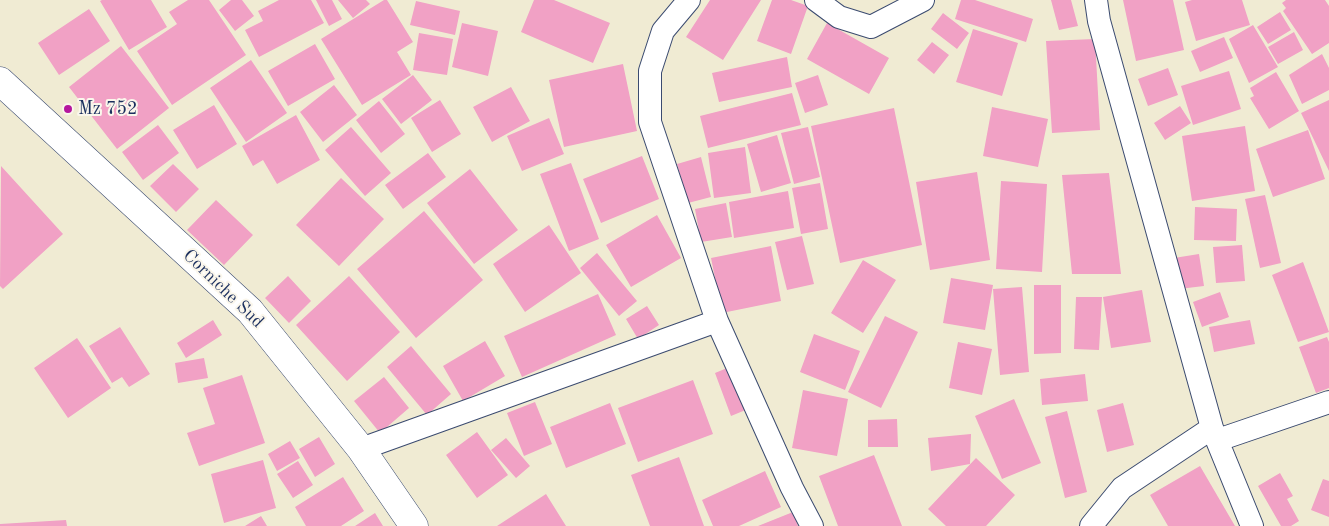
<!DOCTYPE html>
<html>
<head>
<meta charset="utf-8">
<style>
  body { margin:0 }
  canvas { display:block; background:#f0ebd3 }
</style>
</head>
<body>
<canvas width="1329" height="526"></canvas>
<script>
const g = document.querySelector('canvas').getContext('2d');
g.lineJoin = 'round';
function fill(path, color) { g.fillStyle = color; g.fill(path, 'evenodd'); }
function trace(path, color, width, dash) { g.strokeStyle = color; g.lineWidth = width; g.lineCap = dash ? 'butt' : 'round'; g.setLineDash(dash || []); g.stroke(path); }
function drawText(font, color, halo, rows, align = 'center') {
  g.font = font + ' "Old Standard TT",serif'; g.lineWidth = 4; g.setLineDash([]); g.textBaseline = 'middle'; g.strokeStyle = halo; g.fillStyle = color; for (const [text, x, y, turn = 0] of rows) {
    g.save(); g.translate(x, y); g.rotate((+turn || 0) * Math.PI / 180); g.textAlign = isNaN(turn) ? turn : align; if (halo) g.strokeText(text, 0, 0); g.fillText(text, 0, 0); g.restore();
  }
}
fill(new Path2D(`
  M102 0H151L167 27 129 50 100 1Z
  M188 0H209L246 55 172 105 137 51 177 24 169 12Z
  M231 0H242L254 16 235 31 219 10Z
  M279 0H311L324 23 259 57 245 30 263 21 258 11Z
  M316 0H332L342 19 329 26Z
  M338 0H366L370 4 353 18Z
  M384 0H387L413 42 397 52 411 75 362 105 321 39Z
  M534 0H554L610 23 593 63 521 32Z
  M710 0H761L723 60 686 37Z
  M772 0H791L808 6 791 54 757 41Z
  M961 0H975L1033 19 1026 42 955 19Z
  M1051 0H1071L1078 26 1059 30Z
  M1123 0H1173L1184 50 1136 61Z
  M1192 0H1242L1250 25 1196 41 1185 2Z
  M1286 0H1325L1329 6V43L1312 54 1283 11 1286 8 1282 3Z
  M416 1 460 11 455 35 410 25Z
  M89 9 110 41 59 75 38 43Z
  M1280 12 1291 30 1268 44 1257 27Z
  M943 13 969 33 957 49 931 29Z
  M462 23 498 31 488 76 452 67Z
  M827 23 889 58 869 94 807 59Z
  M1253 25 1278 67 1249 83 1229 39Z
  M973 29 1018 43 1002 96 956 82Z
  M1294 32 1303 50 1278 64 1268 47Z
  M419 33 453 39 447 75 413 70Z
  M1224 37 1233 58 1200 72 1191 51Z
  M1095 39 1100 130 1052 133 1046 41Z
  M932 42 949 55 934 74 917 60Z
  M315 44 335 79 288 106 268 71Z
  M121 46 169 108 117 149 69 87Z
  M1322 54 1329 68V90L1302 104 1289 75Z
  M787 57 792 87 719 102 712 73Z
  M251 60 287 113 246 142 210 88Z
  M623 64 637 131 564 147 549 80Z
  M1168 68 1178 95 1148 106 1138 79Z
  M1229 71 1241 109 1193 125 1181 86Z
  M1276 72 1299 111 1269 129 1250 98 1254 96 1250 88Z
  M413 75 432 100 401 124 382 99Z
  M818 75 828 105 805 113 795 83Z
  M334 85 357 115 323 142 300 112Z
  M511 87 530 121 492 142 473 107Z
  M792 93 801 125 708 148 700 116Z
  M440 100 461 134 432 152 411 118Z
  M1329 100V171L1301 113Z
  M379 101 405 134 381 153 356 120Z
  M214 105 237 144 197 169 173 130Z
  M1180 106 1191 123 1165 140 1154 123Z
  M992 107 1048 119 1038 167 983 156Z
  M894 108 922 245 840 263 811 126Z
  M296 115 320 160 277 184 263 160 253 166 242 146Z
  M549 118 564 154 522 171 507 136Z
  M158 125 179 153 143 180 122 152Z
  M1245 126 1255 191 1192 201 1182 136Z
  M351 127 391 173 365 196 325 150Z
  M808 127 820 177 794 184 781 133Z
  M1308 130 1325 179 1273 197 1256 149Z
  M777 135 791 183 761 192 747 144Z
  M745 147 751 193 714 198 708 153Z
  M428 153 446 177 403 209 385 185Z
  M642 156 659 199 601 223 583 179Z
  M701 157 711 197 688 203 677 164Z
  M571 163 599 239 569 251 540 174Z
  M173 164 199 189 176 212 150 186Z
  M1 166 63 234 3 289 0 286Z
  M470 169 518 230 474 264 427 203Z
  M977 172 990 260 930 270 916 182Z
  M1109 173 1121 274H1072L1062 175Z
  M341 178 384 219 339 266 296 225Z
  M1001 181 1047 184 1042 272 996 269Z
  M820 183 828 229 801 234 792 188Z
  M788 191 794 228 734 238 729 202Z
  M1265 195 1281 263 1260 268 1245 199Z
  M216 200 253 235 224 265 187 230Z
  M726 203 732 237 701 242 695 209Z
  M1195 207 1237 209 1236 241 1194 240Z
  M424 211 483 280 416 338 357 269Z
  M657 215 681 258 631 287 606 245Z
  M549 225 581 273 525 312 493 264Z
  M802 236 814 284 787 290 775 242Z
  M1242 245 1245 281 1216 283 1213 247Z
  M771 246 781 301 722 313 711 258Z
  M597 253 637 301 619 316 580 268Z
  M1199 254 1204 286 1179 289 1174 258Z
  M863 260 896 280 863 333 831 313Z
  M1303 262 1329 332 1298 342 1272 275Z
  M288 276 311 301 289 323 265 298Z
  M349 276 400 332 347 381 296 325Z
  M951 278 993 285 985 330 943 323Z
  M1034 285H1061V353L1034 354Z
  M1022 287 1029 372 1000 375 993 289Z
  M1142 290 1151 342 1111 348 1103 297Z
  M1220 292 1229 317 1202 327 1193 302Z
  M598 294 616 335 522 377 504 336Z
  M1076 297H1102L1099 350 1074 349Z
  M647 306 659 325 638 339 626 319Z
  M885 316 918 332 881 408 848 392Z
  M213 320 222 335 186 358 177 343Z
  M1250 320 1255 344 1214 352 1209 327Z
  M120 327 150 374 129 387 122 377 112 383 89 346Z
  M814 334 860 351 845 390 800 372Z
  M1327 337 1329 342V388L1316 393 1299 347Z
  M77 338 111 388 68 418 34 368Z
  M485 341 505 376 463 401 443 366Z
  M958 342 992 349 982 395 949 388Z
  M411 346 451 394 427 415 387 367Z
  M204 358 208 378 178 383 175 363Z
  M732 366 748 409 731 416 715 373Z
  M1085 374 1088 401 1042 405 1040 379Z
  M242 375 265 443 199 466 187 433 215 424 203 388Z
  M384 377 409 408 380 433 354 401Z
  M693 380 713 434 638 462 618 408Z
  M803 390 848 399 837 456 792 448Z
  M1014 399 1041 463 1002 479 975 416Z
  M535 402 552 444 524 456 507 413Z
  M610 403 626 444 566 468 550 427Z
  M1123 403 1134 445 1107 452 1097 410Z
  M1067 411 1087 492 1065 498 1045 417Z
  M897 419 898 447H868V420Z
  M477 432 508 475 477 498 446 455Z
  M971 434 970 464 931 471 928 438Z
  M319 437 335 464 315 477 299 449Z
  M506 438 530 466 516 478 491 450Z
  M290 441 300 458 277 471 268 454Z
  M874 455 902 526H838L819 476Z
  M679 457 704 526H650L631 475Z
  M976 458 1015 495 986 526H946L928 509Z
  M263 460 276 508 224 523 211 474Z
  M298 461 313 485 293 498 277 474Z
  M1200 466 1235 526H1168L1150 495Z
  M765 471 781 507 739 526H713L702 500Z
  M1280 473 1293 496 1287 499 1299 521 1291 526H1281L1258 486Z
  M343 477 364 511 341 526H306L295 507Z
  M1323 479 1329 481V517L1311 510Z
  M546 494 566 526H497Z
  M793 512 798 526H758Z
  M375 513 383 526H355Z
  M261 516 267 526H245Z
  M66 520 67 526H0V524Z`), '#f1a1c5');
const street = new Path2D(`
  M689 0 663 31 650 71V122L717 321 792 488 812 526
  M816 0 839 17 871 27 923 0
  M1096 0 1099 21 1212 428 1252 526
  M1218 440 1329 402
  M361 449 717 321
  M1091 526 1122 488 1212 428`);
const secondary = new Path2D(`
  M0 81 250 311 361 449 414 526`);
trace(street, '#3b4b70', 24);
trace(secondary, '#3b4b70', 29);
trace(street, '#fff', 22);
trace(secondary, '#fff', 28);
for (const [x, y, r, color] of [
  [68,109,5,"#b5179e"]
]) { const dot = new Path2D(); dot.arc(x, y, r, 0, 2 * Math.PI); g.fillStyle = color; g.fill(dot); trace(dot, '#fbf7ec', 2); }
drawText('18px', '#1b2f5e', '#fbf7ec', [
  ["Mz 752",78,109]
], 'left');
drawText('18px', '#1b2f5e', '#fbf7ec', [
  ["Corniche Sud",223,289,44]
]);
</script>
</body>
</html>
